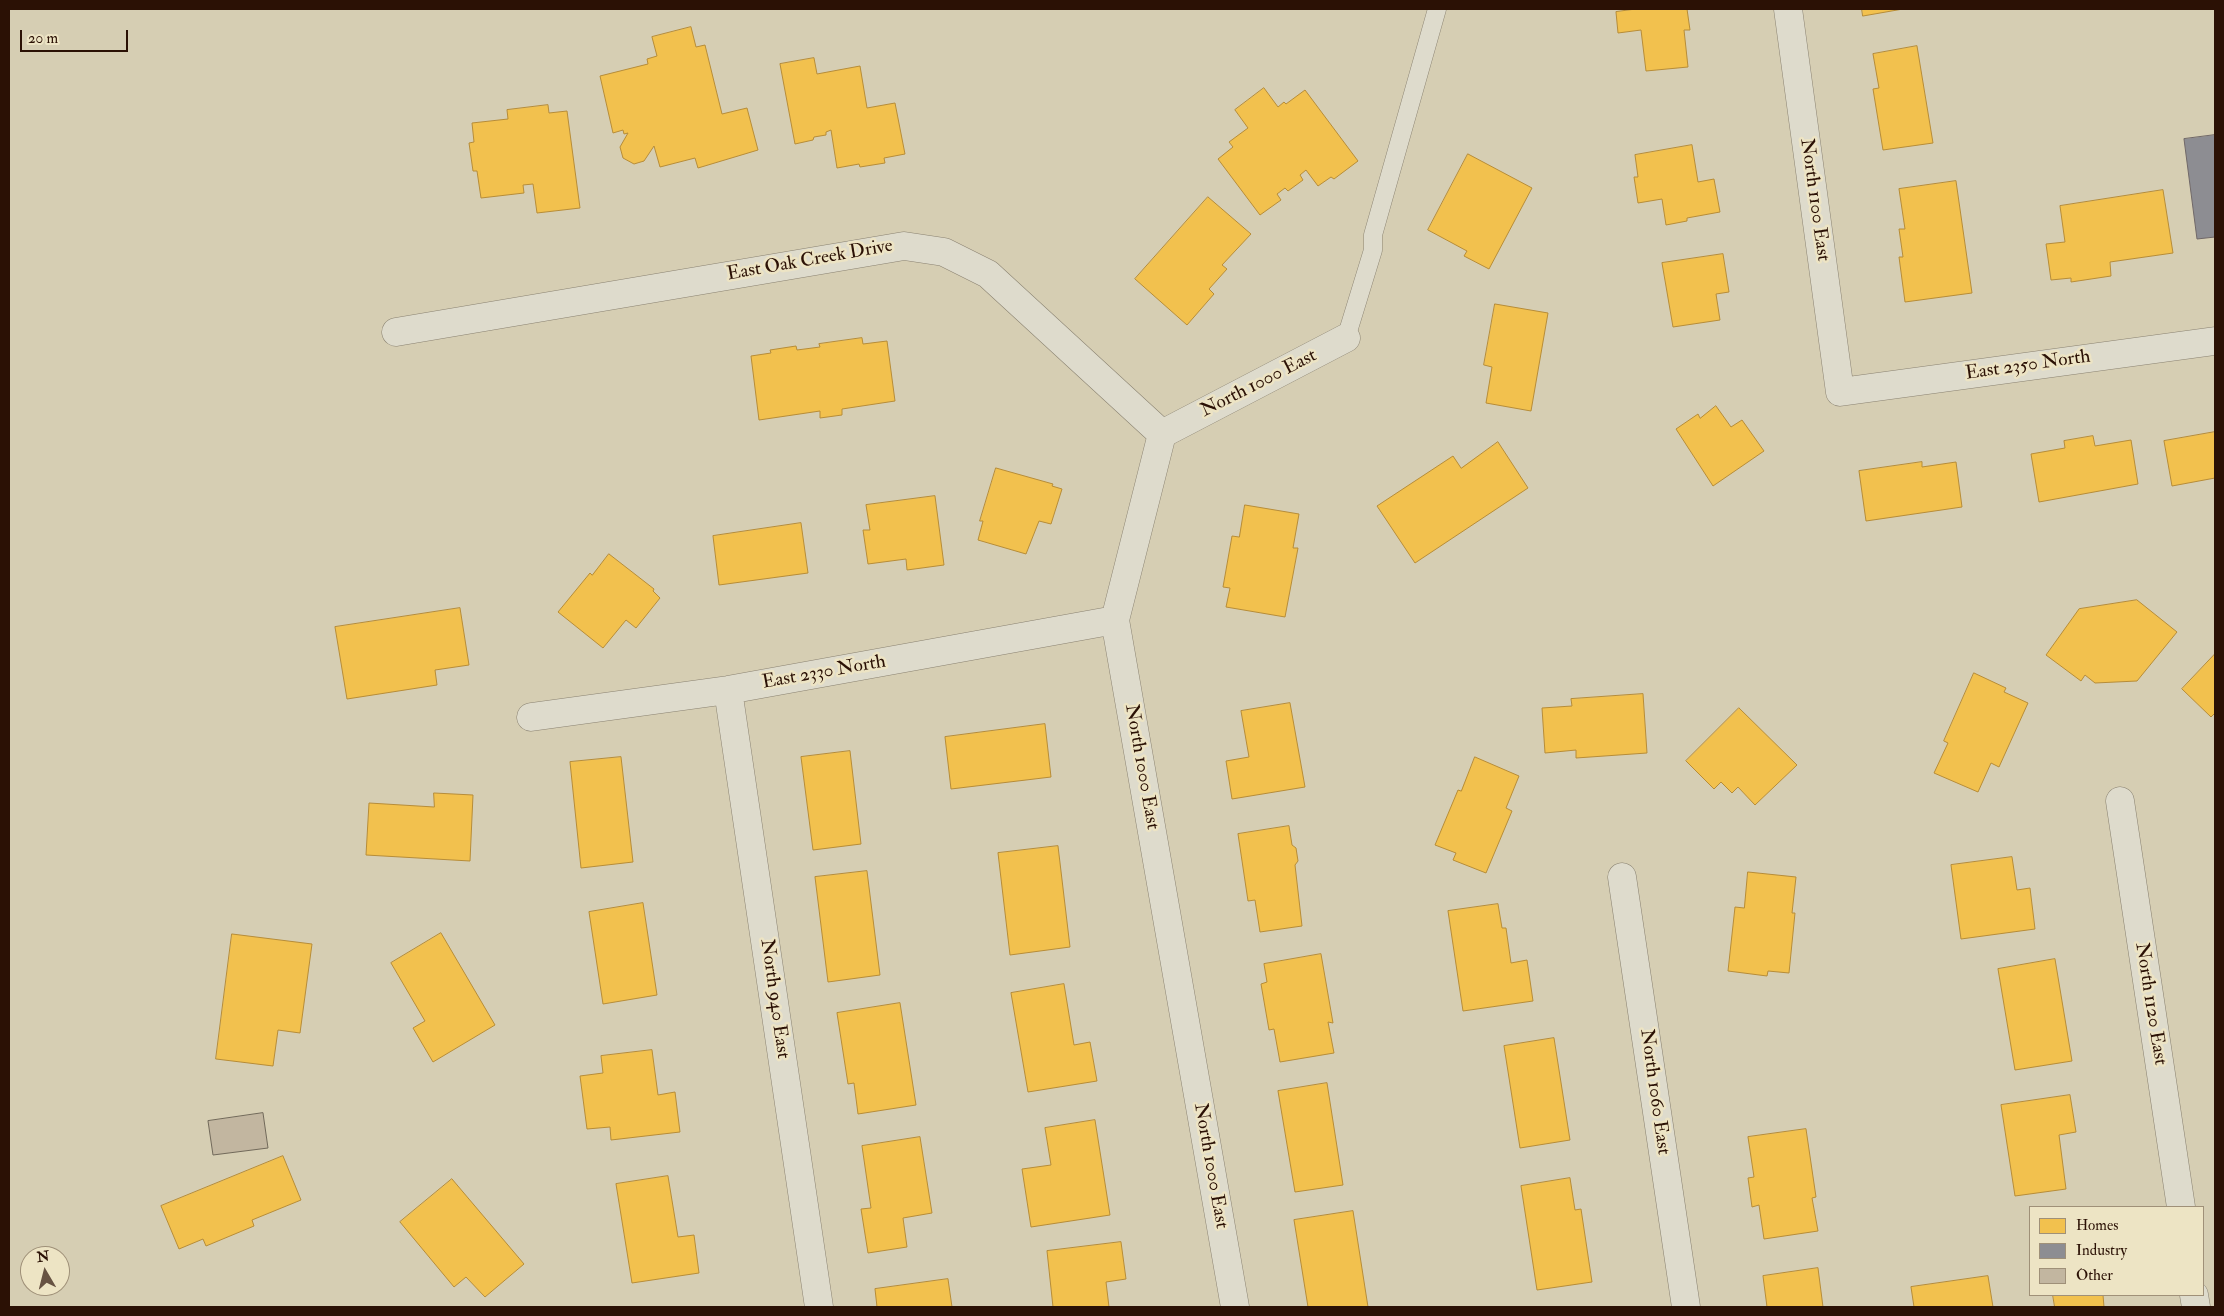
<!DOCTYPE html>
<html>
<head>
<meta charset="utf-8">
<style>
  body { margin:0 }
  #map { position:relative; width:2224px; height:1316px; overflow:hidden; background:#d6ceb3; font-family:"IM FELL Double Pica",serif }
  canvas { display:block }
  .frame { position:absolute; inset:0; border:10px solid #2b1105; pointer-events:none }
  .legend { position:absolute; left:2029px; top:1206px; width:175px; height:90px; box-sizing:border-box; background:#ede4c4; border:1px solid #9f9078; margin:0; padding:6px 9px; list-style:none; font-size:15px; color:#2b1105 }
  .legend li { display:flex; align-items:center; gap:10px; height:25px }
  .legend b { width:25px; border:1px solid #9f9078 }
  .north { position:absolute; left:20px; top:1246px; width:50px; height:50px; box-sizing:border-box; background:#ede4c4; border:1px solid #9f9078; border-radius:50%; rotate:352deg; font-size:14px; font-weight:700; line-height:20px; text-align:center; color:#2b1105 }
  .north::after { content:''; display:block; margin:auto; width:18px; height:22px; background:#675342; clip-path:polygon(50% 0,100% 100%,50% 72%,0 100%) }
  .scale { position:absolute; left:20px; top:30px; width:108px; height:22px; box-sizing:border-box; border:2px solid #2b1105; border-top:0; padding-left:6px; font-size:15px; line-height:18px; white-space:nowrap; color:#2b1105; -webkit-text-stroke:4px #ede4c4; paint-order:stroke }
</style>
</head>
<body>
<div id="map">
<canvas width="2224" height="1316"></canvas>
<div class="frame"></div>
<ul class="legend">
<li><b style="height:14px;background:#f2c14e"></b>Homes</li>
<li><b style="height:14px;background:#8d8d92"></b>Industry</li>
<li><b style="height:14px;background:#c2b6a0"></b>Other</li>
</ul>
<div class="north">N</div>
<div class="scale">20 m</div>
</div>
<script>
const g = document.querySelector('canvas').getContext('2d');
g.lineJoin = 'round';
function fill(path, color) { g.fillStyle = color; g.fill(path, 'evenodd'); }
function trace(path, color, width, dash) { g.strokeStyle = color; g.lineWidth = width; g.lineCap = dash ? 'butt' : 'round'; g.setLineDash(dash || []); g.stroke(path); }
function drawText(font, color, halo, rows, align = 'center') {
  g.font = font + ' "IM FELL Double Pica",serif'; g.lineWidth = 5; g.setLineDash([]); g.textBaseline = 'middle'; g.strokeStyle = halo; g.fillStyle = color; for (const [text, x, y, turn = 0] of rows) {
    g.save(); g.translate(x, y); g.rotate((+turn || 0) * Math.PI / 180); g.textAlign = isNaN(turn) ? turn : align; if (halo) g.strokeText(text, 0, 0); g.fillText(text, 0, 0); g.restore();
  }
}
const homes = new Path2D(`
  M1636 9H1687L1690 30H1684L1688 67 1646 71 1641 30 1618 33 1616 12Z
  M1862 9H1903L1863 16Z
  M691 27 696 47 705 45 722 114 747 108 758 150 698 168 695 158 660 167 654 146 644 161 634 164 623 158 620 147 628 133 624 134 623 130 613 133 600 76 648 64 647 59 657 56 652 37Z
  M1917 46 1933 143 1883 150 1873 89 1879 88 1873 54Z
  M814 58 817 74 860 66 867 108 895 103 905 154 884 158 885 163 860 167 859 164 837 168 831 130 826 132V135L814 137 813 140 795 144 780 64Z
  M1264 88 1278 107 1284 102 1286 104 1305 90 1358 161 1334 179 1331 177 1318 186 1306 170 1300 175 1303 180 1288 191 1285 188 1277 194 1281 200 1260 215 1218 159 1233 147 1229 142 1248 128 1235 110Z
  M548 105 549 113 567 111 580 208 537 213 533 184 523 185 524 193 481 198 477 171H473L469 143 474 142 472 123 508 119 507 110Z
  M1692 145 1698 182 1714 179 1720 212 1687 218V221L1666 225 1662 199 1638 203 1634 177H1638L1635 155Z
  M1468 154 1532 188 1489 269 1464 256 1467 251 1428 230Z
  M1956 181 1972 293 1905 302 1899 257H1903L1899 229H1905L1899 189Z
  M2163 190 2173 253 2110 262 2111 276 2071 282V278L2051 280 2046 244 2065 242 2060 206Z
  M1208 197 1251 234 1222 265 1227 269 1209 289 1214 294 1187 325 1135 279Z
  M1723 254 1729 292 1716 294 1720 320 1673 327 1662 263Z
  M1495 304 1548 313 1531 411 1486 403 1492 367 1484 365Z
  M862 338 863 344 887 341 895 401 842 409V415L820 418V411L759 420 751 356 771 353 770 350 796 346 797 350 820 347 819 344Z
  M1716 406 1731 427 1742 420 1764 451 1713 486 1676 429 1698 414 1700 418Z
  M2215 432V478L2172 486 2164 441Z
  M2093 436 2095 446 2131 440 2138 484 2039 502 2031 454 2065 448 2064 441Z
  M1498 442 1528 488 1415 563 1377 506 1453 456 1461 468Z
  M1922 462V467L1956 462 1962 507 1866 521 1859 471Z
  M996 468 1053 484 1052 486 1062 489 1051 524 1039 521 1026 554 978 540 983 521H980Z
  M935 496 944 565 907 570 906 559 868 564 863 530H870L866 505Z
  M1245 505 1299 514 1293 548H1298L1285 617 1226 607 1230 588 1223 587 1232 536 1239 537Z
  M801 523 808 573 719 585 713 536Z
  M609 554 654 589 653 591 660 598 636 628 626 620 603 648 558 612 590 573 592 575Z
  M2137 600 2177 632 2137 681 2095 683 2085 675 2081 681 2046 655 2079 609Z
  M460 608 469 665 435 670 437 685 347 699 335 627Z
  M2215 654V713L2211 717 2182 689Z
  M1974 673 2006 688 2004 692 2028 703 1999 767 1991 763 1978 792 1934 773 1948 743 1944 741Z
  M1643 694 1647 753 1576 758V750L1545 753 1542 708 1572 706 1571 699Z
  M1290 703 1305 787 1232 799 1226 761 1249 757 1241 711Z
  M1739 708 1797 765 1755 805 1738 787 1732 793 1721 782 1714 789 1686 761Z
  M1045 724 1051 777 951 789 945 737Z
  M850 751 861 844 813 850 801 757Z
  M621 757 633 862 581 868 570 762Z
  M1475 757 1519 776 1506 808 1512 811 1486 873 1453 860 1456 853 1435 845 1458 790 1461 791Z
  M434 793 473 795 470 861 366 855 369 803 434 807Z
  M1289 826 1292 845 1296 848 1298 861 1295 865 1302 926 1260 932 1255 900 1248 901 1238 834Z
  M1058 846 1070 947 1010 955 998 853Z
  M2012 857 2017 890 2030 888 2035 929 1961 939 1951 865Z
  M867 871 880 975 828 982 815 877Z
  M1748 872 1796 877 1792 913H1795L1789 973 1768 971 1767 976 1728 971 1735 907 1744 908Z
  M643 903 657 995 603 1004 589 912Z
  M1498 904 1502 928H1506L1511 963 1527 960 1533 1001 1463 1011 1448 911Z
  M441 933 495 1025 433 1062 413 1028 425 1021 391 963Z
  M232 934 312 944 300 1033 278 1030 273 1066 216 1059Z
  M1321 954 1333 1023 1328 1022 1334 1053 1280 1062 1274 1029 1269 1030 1261 984 1267 982 1264 964Z
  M2055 959 2072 1061 2015 1070 1998 969Z
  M1064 984 1074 1045 1090 1042 1097 1081 1028 1092 1011 993Z
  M900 1003 916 1105 858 1114 854 1083 848 1084 837 1013Z
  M1554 1038 1570 1140 1520 1148 1504 1046Z
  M652 1050 658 1095 675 1092 680 1132 611 1140 610 1127 587 1129 580 1076 603 1073 601 1056Z
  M1327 1083 1343 1185 1295 1192 1278 1091Z
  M2070 1095 2076 1132 2059 1135 2066 1189 2015 1196 2001 1105Z
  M1095 1120 1110 1215 1031 1227 1022 1169 1051 1165 1045 1128Z
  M1806 1129 1816 1197 1812 1198 1818 1231 1764 1239 1759 1205 1752 1207 1748 1178 1754 1177 1748 1137Z
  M920 1137 932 1213 903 1218 907 1247 868 1253 861 1209 871 1208 862 1146Z
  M283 1156 301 1200 252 1220 254 1226 206 1246 203 1239 179 1249 161 1206Z
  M668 1176 678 1237 694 1235 699 1273 632 1283 616 1184Z
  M1570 1178 1575 1210 1581 1209 1592 1282 1537 1290 1521 1186Z
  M452 1179 524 1264 485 1297 466 1277 454 1287 400 1222Z
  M1353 1211 1368 1307H1308L1294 1220Z
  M1121 1242 1126 1279 1106 1282 1109 1307H1053L1047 1251Z
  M1818 1268 1823 1307H1767L1763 1276Z
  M1988 1276 1993 1307H1914L1911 1287Z
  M948 1279 952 1307H877L875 1289Z
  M2053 1295H2103L2104 1307H2055Z`);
fill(homes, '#f2c14e');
trace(homes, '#b68c38', 1);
const industry = new Path2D(`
  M2215 135V237L2197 239 2184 139Z`);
fill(industry, '#8d8d92');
trace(industry, '#706868', 1);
const building = new Path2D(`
  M263 1113 268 1148 213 1155 208 1121Z`);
fill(building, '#c2b6a0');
trace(building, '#71695a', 1);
const service = new Path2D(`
  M1346 338 1373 250V235L1437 9`);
const minor = new Path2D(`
  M1788 9 1840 392 2215 341
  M396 332 904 246 944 252 988 274 1162 434
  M728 690 819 1307
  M531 717 728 690 1115 620
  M2120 801 2181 1207
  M1622 877 1686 1307
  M2194 1295 2196 1307
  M1235 1307 1115 620 1162 434 1346 338`);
trace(service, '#8a8271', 19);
trace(minor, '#8a8271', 29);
trace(service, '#dedbcc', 18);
trace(minor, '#dedbcc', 28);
drawText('19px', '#2b1105', '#ede4c4', [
  ["North 1100 East",1814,200,82],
  ["East Oak Creek Drive",810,261,-10],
  ["East 2350 North",2028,366,-8],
  ["North 1000 East",1259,384,-27],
  ["East 2330 North",824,673,-10],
  ["North 1000 East",1141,767,80],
  ["North 940 East",774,999,82],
  ["North 1120 East",2150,1004,81],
  ["North 1060 East",1654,1092,82],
  ["North 1000 East",1210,1166,80]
]);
</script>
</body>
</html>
